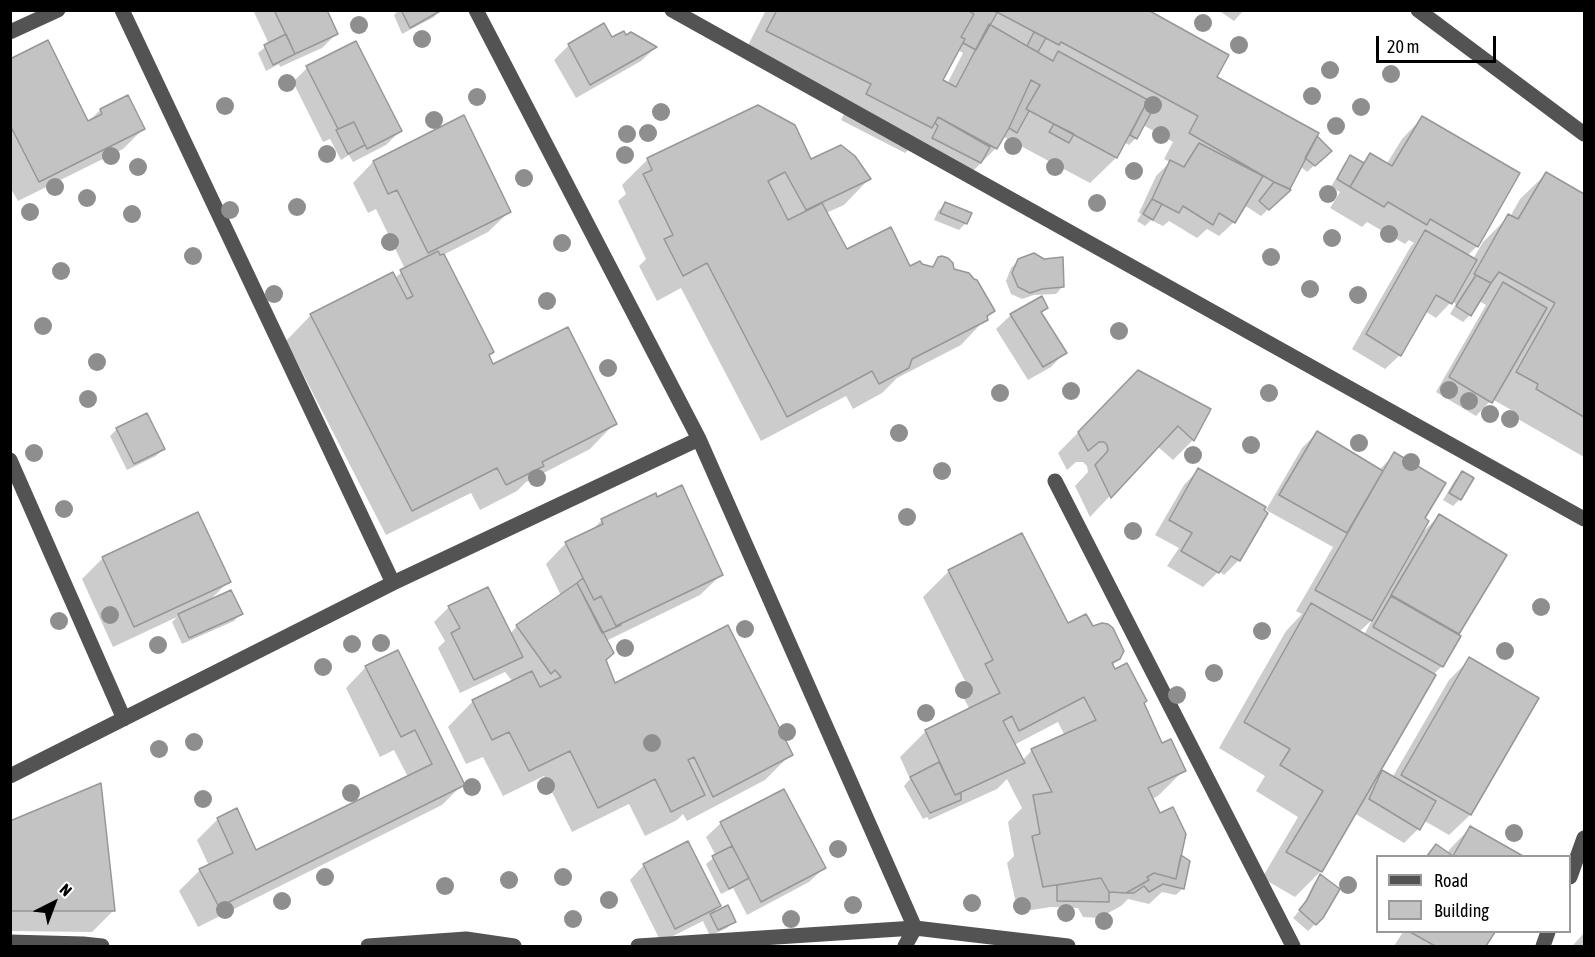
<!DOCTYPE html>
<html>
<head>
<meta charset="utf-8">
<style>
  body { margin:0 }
  #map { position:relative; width:1595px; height:957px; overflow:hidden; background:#fff; font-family:"Asap Condensed",sans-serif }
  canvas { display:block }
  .frame { position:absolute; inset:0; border:12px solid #000; pointer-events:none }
  .legend { position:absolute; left:1376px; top:855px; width:195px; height:78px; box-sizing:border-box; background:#fff; border:2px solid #999; margin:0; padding:8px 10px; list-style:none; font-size:18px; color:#000 }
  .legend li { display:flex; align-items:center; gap:12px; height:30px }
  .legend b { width:30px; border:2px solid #999 }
  .north { position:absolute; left:24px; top:873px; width:60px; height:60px; -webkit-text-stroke:4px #fff; paint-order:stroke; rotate:42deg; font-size:16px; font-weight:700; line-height:24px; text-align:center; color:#000 }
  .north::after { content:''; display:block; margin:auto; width:21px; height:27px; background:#000; clip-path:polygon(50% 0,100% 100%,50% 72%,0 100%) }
  .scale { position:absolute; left:1376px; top:36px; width:120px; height:27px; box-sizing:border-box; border:3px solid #000; border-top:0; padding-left:8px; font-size:18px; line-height:21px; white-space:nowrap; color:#000; -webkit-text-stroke:4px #fff; paint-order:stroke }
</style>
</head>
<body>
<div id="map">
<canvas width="1595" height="957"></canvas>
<div class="frame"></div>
<ul class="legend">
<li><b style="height:8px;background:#535353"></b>Road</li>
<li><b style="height:16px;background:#c3c3c3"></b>Building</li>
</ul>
<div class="north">N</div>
<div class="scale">20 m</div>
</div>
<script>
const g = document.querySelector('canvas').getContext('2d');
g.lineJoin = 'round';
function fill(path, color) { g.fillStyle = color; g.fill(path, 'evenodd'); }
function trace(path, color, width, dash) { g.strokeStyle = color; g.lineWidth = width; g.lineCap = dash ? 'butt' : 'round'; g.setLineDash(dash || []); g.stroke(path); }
fill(new Path2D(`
  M253 10H325L336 34 322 48 280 67 279 64 266 71 258 53 269 44Z
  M399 10H440L434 17 402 34 394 15Z
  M766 10H1145L1215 78 1315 136 1330 151 1307 172 1300 166 1288 190 1261 216 1244 205 1234 222 1219 236 1207 229 1197 238 1169 221 1163 226 1151 220 1145 226 1137 221 1141 214 1139 213 1156 176 1170 162 1164 159 1173 142 1143 125 1136 138 1129 145 1124 142 1116 158 1090 183 1002 136 995 149 970 174 914 144 905 153 841 120 846 110 742 57ZM958 50 963 53 947 84 941 80Z
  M1218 10H1244L1234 21Z
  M626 37 655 48 641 61 576 98 554 60 569 45Z
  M10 61 87 123 100 110 127 97 143 129 123 149 18 201 10 187Z
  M307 68 400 131 386 145 353 162 349 155 341 160 330 139 323 142 293 82Z
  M1422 118 1477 246 1467 256 1473 259 1483 242 1509 216 1510 217 1520 199 1546 174 1584 195V218L1583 222 1584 223V457L1511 415 1513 411 1492 399 1476 416 1436 392 1486 305 1479 301 1470 315 1463 322 1450 314 1456 304 1452 301 1436 318 1425 311 1400 355 1385 369 1352 349 1411 246 1414 243 1409 240 1405 244 1367 222 1362 227 1330 208 1340 192 1331 187 1344 164 1351 157 1362 164 1370 155 1386 165 1402 139Z
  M648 159 810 161 869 179 844 205 826 213 847 251 910 268H930L939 259 952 270 993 311 961 345 897 378 882 393 853 409 846 396 761 441 681 288 657 301 639 266 646 259 618 201 626 194 622 185Z
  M373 162 509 212 488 232 443 255 493 352 488 357 492 366 615 423 590 449 526 482 517 491 480 510 471 493 386 535 286 341 311 315 395 278 405 269 376 209 368 213 353 183Z
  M945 204 970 214 966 223 959 230 934 220 938 211Z
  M1019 260 1063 286 1056 294 1034 295 1022 299 1011 294 1006 281 1011 268Z
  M1046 308 1041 313 1065 352 1051 367 1028 380 996 329 1011 315Z
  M1138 372 1193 440 1173 460 1157 446 1090 517 1075 486 1088 472 1087 466 1083 462H1076L1067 470 1058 453Z
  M117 429 163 449 156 456 127 470 110 436Z
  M1317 433 1379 470 1395 454 1423 519 1419 536 1439 516 1458 633 1456 635 1459 637 1442 666 1434 674 1375 779 1382 772 1392 778 1449 680 1470 659 1537 698 1470 815 1449 835 1423 820 1418 829 1404 843 1354 813 1321 871 1295 897 1262 878 1298 817 1256 791 1265 776 1219 748 1286 631 1302 614 1296 611 1333 547 1266 510 1302 448ZM1372 620 1364 635 1359 632Z
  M1198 470 1239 560 1224 575 1219 571 1203 587 1167 566 1179 548 1155 535 1184 485Z
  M1462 473 1460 499 1453 506 1443 500 1455 480Z
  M602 520 721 575 700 595 606 641 604 661 615 685 791 754 765 780 687 821 683 814 677 820 645 836 629 804 572 832 544 776 503 796 483 757 466 764 448 727 473 701 513 682 505 672 460 693 438 648 445 641 434 622 449 607 488 589 510 634 517 626 561 596 546 564 566 543 591 531Z
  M103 558 229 581 209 601 241 614 234 621 182 644 172 622 177 617 113 647 82 579Z
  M949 571 1067 625 1092 628 1119 658 1112 666 1143 703 1162 745 1184 770 1158 796 1152 799 1180 856 1183 888 1176 895 1162 892 1149 904 1128 899 1121 906 1099 918 1083 917 1078 908 1051 907 1018 912 1007 863 1014 856 1008 822 1022 808 1007 779 997 789 929 820 927 817 923 819 904 786 910 779 900 757 926 731 970 710 960 691 967 685 923 597ZM1058 722 1065 736 1032 750 1022 761 1014 745Z
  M366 667 463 784 442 805 198 927 179 891 200 870 209 866 197 840 218 819 236 810 256 852 408 777 394 750 380 757 346 688Z
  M10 822 113 911 92 932 10 931Z
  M721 823 824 868 809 882 747 915 733 888 721 894 706 864 716 856 706 837Z
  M1470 828 1520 856H1426L1436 845 1447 853 1450 849Z
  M644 865 719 906 710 916 727 907 734 921 727 928 710 936 703 921 661 942 630 880Z
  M1321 876 1322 917 1308 931 1293 918 1301 909 1314 883Z
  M1403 932H1493L1484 946H1394Z
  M1584 933V946H1573L1574 944Z`), '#0003');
const building = new Path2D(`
  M274 10H327L338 34 295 54Z
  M401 10H442L410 28Z
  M777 10H967L974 14 961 37 965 39 943 80 956 87 989 24 1053 61 1058 51 1148 100 1117 158 1026 109 1040 85 1031 80 1009 128 997 149 938 117 932 128 866 94 871 84 766 31Z
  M967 10H993L997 13 976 50 963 43 965 39 961 37 974 14Z
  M993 10H1148L1229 55 1217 77 1319 133 1290 189 1274 182 1189 133 1198 116 1061 42 1059 45Z
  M604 23 612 37 624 31 626 35 631 32 657 47 590 85 568 44Z
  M1034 32 1046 38 1038 52 1027 46Z
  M286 34 295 54 273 65 264 45Z
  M48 40 88 121 102 114 100 109 128 95 145 129 39 182 10 125V59Z
  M356 41 402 131 367 149 354 122 338 129 306 66Z
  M1031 80 1040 85 1026 109 1029 111 1017 133 1009 128Z
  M758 105 795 125 811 159 841 145 855 156 871 179 806 210 785 172 768 181 788 220 822 203 847 249 891 227 910 266 920 261 922 264 933 267 938 257 942 256 948 258 953 263 954 269 969 273 974 279 977 280 995 311 987 316 988 320 912 359 909 368 879 384 872 371 787 417 707 263 683 276 664 239 673 235 643 174 652 170 647 158Z
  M1145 106 1152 111 1137 139 1130 135Z
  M464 115 511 212 428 253 397 190 388 194 373 161Z
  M1422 116 1520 173 1478 247 1430 219 1427 225 1388 202 1384 207 1350 187 1370 153 1392 166Z
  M938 117 990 147 981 163 932 138 938 126 935 123Z
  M354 122 365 145 348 154 336 130Z
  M1054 124 1074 134 1069 143 1049 132Z
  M1317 136 1332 151 1315 166 1305 158Z
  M1199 143 1263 176 1235 223 1219 213 1213 225 1183 206 1179 213 1152 199 1170 160 1184 167Z
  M1350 155 1364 163 1350 187 1337 179Z
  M1546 172 1584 194V417L1536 389 1538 384 1516 372 1555 303 1499 272 1491 283 1474 274 1508 214 1518 219Z
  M1274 182 1291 190 1269 210 1259 201Z
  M1152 199 1162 204 1153 220 1143 214Z
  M945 202 972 213 967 224 940 213Z
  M1425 230 1477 260 1452 304 1436 295 1401 356 1366 334Z
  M438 251 440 255 444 254 494 352 489 355 493 364 568 327 617 424 542 462 544 466 506 485 497 468 412 511 310 314 393 272 407 299 413 296 400 270Z
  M1034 253 1044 259 1063 257 1064 287 1042 289 1030 293 1018 287 1012 273 1018 259Z
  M1476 275 1491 283 1471 316 1456 306Z
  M1503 282 1547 308 1492 403 1449 377Z
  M1042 296 1048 308 1041 312 1067 353 1043 367 1010 314Z
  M1138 370 1211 409 1194 441 1178 426 1111 498 1095 465 1106 453 1108 450 1107 445 1104 442H1099L1088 451 1078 432Z
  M147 413 165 449 134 464 116 428Z
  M1317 431 1383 471 1347 533 1279 495Z
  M1394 452 1446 483 1425 518 1429 521 1372 621 1315 590Z
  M1198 468 1266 507 1264 510 1268 513 1240 561 1231 556 1219 573 1181 551 1192 533 1169 520Z
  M1462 471 1474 478 1461 500 1449 493Z
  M682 485 723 575 616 626 601 596 594 600 565 542 603 524 601 519 656 493 657 497Z
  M198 512 231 582 134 627 102 557Z
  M1439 514 1507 555 1459 634 1391 595Z
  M1022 533 1068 623 1086 614 1093 626 1102 623 1108 624 1113 628 1124 651 1120 659 1112 663 1115 669 1127 663 1147 701 1144 703 1162 743 1171 739 1186 771 1148 788 1160 813 1173 807 1186 834 1176 879 1154 873 1147 877 1149 880 1126 893 1109 892 1101 878 1043 887 1032 836 1040 834 1033 795 1052 792 1031 749 1096 720 1084 697 1019 731 1012 716 1003 721 1025 763 955 795 925 730 1000 693 985 664 993 660 948 570Z
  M583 578 594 600 601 596 616 626 621 625 602 633 577 583Z
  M577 583 614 653 606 660 615 683 728 625 793 755 713 797 694 757 688 760 705 795 671 812 655 779 598 808 570 751 529 771 509 732 492 740 472 700 532 671 540 687 561 677 555 670 551 674 516 625Z
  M488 587 523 657 474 680 451 633 460 628 448 606Z
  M231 590 243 614 189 638 178 614Z
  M1391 596 1461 636 1443 667 1373 627Z
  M1311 603 1436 675 1322 872 1286 852 1323 791 1280 765 1290 749 1244 722Z
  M398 650 465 785 219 907 199 869 233 853 217 818 237 808 256 850 432 764 415 730 401 737 365 666Z
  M1469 657 1539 698 1471 815 1401 775Z
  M939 762 955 795 961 793V800L930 813 910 777Z
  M1382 770 1436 801 1420 830 1369 799Z
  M101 783 115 911H10V821Z
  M784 789 826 868 761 902 720 822Z
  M1470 826 1523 856H1453Z
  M688 841 721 906 675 929 643 864Z
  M1436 844 1453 856H1427Z
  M732 846 749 878 729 889 712 856Z
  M1181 855 1190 861 1184 889 1163 884 1149 892 1144 886 1134 893H1126L1149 880 1147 877 1154 873 1176 879Z
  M1320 874 1340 889 1323 918 1316 925 1299 910 1307 900Z
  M1101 878 1109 892V902L1057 901V885Z
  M728 905 736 922 718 930 710 914Z
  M1410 932H1495L1486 946H1435Z`);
fill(building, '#c3c3c3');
trace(building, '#979797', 1.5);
trace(new Path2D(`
  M122 10 393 583
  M476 10 699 439 915 928 905 946
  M672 10 1584 519
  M1418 10 1584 134
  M10 32 58 10
  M10 460 124 719
  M1055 481 1293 946
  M10 776 393 583 699 439
  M1570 877 1584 838
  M10 942 83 944 102 946
  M368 946 466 939 514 946
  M638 946 915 928 1068 946
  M1543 946 1548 932`), '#535353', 15);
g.fillStyle = '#8e8e8e';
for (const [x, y] of [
  [1203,23],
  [359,25],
  [422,39],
  [1239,45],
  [1330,70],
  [1391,74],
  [287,83],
  [1312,96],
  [477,97],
  [1153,105],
  [225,106],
  [1361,107],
  [661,112],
  [434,120],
  [1336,126],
  [648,133],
  [627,134],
  [1161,135],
  [1013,146],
  [327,154],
  [625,155],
  [111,156],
  [138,167],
  [1055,167],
  [1134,171],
  [524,178],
  [55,187],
  [1328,194],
  [87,198],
  [1097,203],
  [297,207],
  [230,210],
  [30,212],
  [132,214],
  [1389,234],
  [1332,238],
  [390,242],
  [562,243],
  [193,256],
  [1271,257],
  [61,271],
  [1310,289],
  [274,294],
  [1358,295],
  [547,301],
  [43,326],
  [1119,331],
  [97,362],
  [608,368],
  [1449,390],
  [1071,391],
  [1000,393],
  [1269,393],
  [88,399],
  [1469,401],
  [1490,414],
  [1510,419],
  [899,433],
  [1359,443],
  [1251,445],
  [34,453],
  [1193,455],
  [1411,462],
  [942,471],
  [537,478],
  [64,509],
  [907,517],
  [1133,531],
  [1541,607],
  [110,615],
  [59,621],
  [745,629],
  [1262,631],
  [381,643],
  [352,644],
  [158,645],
  [625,648],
  [1505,651],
  [323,667],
  [1214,673],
  [964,690],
  [1177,695],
  [926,713],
  [787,732],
  [194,742],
  [652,743],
  [159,749],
  [546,786],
  [472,787],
  [351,793],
  [203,799],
  [1514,833],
  [838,849],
  [325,877],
  [563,877],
  [509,880],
  [1348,885],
  [445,886],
  [609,900],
  [282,901],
  [972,903],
  [853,905],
  [1022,906],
  [225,910],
  [1066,913],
  [573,919],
  [791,919],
  [1104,921]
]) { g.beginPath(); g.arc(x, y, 9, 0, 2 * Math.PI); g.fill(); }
</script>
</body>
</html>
